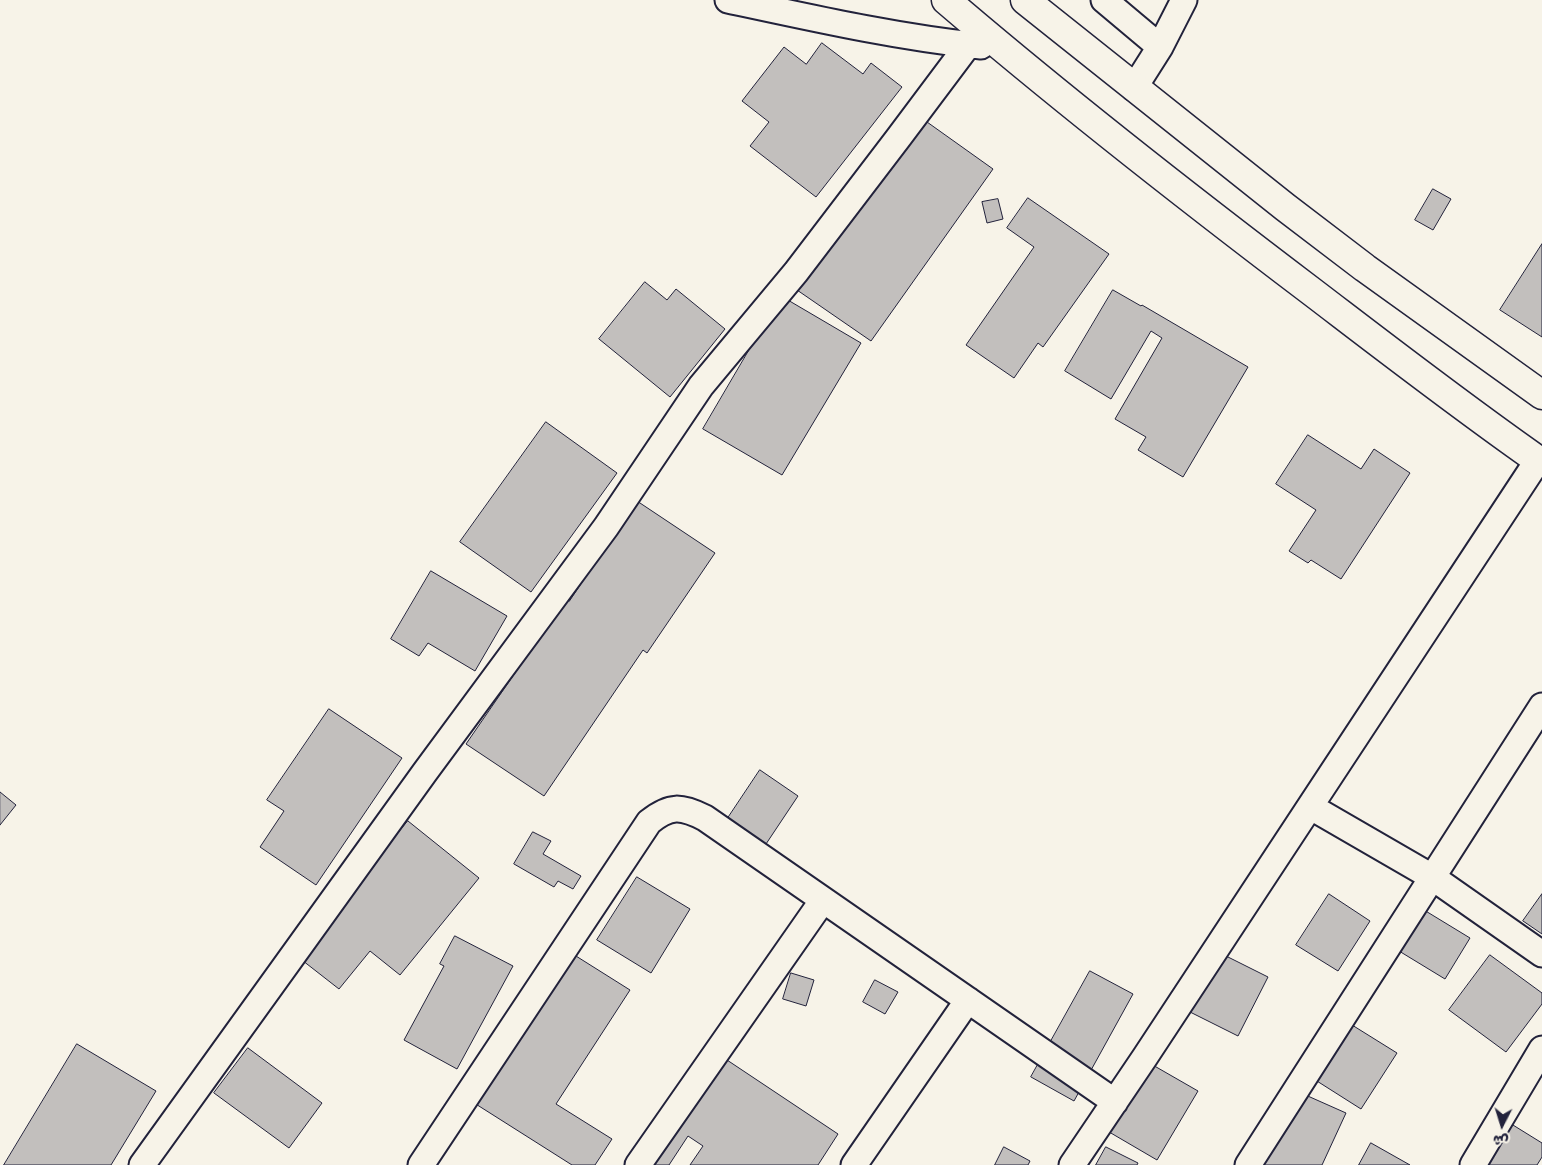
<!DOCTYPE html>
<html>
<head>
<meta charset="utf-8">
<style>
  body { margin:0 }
  #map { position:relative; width:1542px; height:1165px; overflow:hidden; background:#f7f3e8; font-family:Pangolin,"Playpen Sans Arabic",sans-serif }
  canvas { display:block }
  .north { position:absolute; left:1477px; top:1100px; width:50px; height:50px; -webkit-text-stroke:4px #f7f3e8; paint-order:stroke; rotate:185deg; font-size:14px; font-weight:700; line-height:20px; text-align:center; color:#22223b }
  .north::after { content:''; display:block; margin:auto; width:18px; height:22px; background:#22223b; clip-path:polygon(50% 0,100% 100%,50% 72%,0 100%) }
</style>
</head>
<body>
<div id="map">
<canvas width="1542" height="1165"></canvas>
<div class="north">ش</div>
</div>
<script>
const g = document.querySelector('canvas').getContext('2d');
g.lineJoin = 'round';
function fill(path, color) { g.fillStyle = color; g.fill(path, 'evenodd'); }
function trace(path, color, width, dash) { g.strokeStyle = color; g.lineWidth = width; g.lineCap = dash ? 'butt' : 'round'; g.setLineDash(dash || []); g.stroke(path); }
const building = new Path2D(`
  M822 43 863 74 871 63 902 87 816 197 750 146 769 122 742 101 784 47 806 64Z
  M920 117 993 169 871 341 797 290Z
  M1433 189 1451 199 1433 230 1415 220Z
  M1028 198 1109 254 1043 347 1038 343 1014 378 966 345 1034 247 1007 228Z
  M998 199 1003 219 987 223 982 202Z
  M1542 244V337L1500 310Z
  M645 282 667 300 676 289 725 329 670 397 599 339Z
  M1113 290 1141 306 1142 305 1248 367 1183 477 1138 450 1146 437 1115 419 1162 338 1151 331 1111 399 1065 371Z
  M781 296 861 343 782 475 703 429Z
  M546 422 617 473 531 592 460 542Z
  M1308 435 1361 469 1374 449 1410 473 1341 579 1311 560 1308 563 1289 551 1316 510 1276 484Z
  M637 501 715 553 647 653 643 650 544 796 466 744 566 599 569 601Z
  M431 571 507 616 475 671 428 643 419 656 391 639Z
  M329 709 402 758 316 885 260 847 284 811 267 800Z
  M760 770 798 796 752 865 714 839Z
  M0 792 16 805 0 825Z
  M408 821 479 878 400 975 370 951 339 989 298 957Z
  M533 832 551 841 543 854 581 876 573 889 558 881 554 887 514 864Z
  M637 877 690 909 651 973 597 940Z
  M1329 894 1370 921 1338 971 1296 945Z
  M1542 894V934L1523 921Z
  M1424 910 1470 938 1445 979 1399 951Z
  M455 936 513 966 457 1069 404 1040 444 966 440 964Z
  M568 951 630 990 556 1104 612 1139 595 1165H572L471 1101Z
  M1218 952 1268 977 1238 1036 1188 1011Z
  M1490 955 1542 993V1004L1506 1052 1449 1010Z
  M1090 971 1133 994 1074 1101 1031 1077Z
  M791 973 814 980 806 1006 783 999Z
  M875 980 898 992 885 1014 863 1002Z
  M1344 1020 1397 1053 1361 1109 1309 1076Z
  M77 1044 156 1091 111 1165H4Z
  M248 1048 322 1103 289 1148 214 1093Z
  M718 1054 838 1134 818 1165H690L703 1146 688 1136 669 1165H654L647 1161Z
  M1144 1060 1198 1091 1157 1160 1104 1129Z
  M1292 1089 1346 1113 1322 1165H1257Z
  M1500 1117 1542 1143V1157L1537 1165H1469Z
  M1371 1143 1410 1165H1359Z
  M1004 1147 1030 1161 1028 1165H995Z
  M1106 1147 1138 1163 1137 1165H1096Z`);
fill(building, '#c2bfbd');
trace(building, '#22223b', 1);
const minor = new Path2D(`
  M728 0C812 18 896 37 981 46
  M1104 0 1160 47
  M1134 88 1160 47 1184 0
  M1311 807 1432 877 1542 954
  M142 1165 425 772 606 527 701 386 796 272 899 137 968 45
  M421 1165 649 822C670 805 681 806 705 818L1115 1102
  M638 1165 823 900
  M854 1165 968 1000
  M1072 1165 1145 1057 1538 460
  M1248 1165 1542 706
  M1473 1165 1542 1049`);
const trunk = new Path2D(`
  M946 0C1064 101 1187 197 1311 291 1387 349 1463 408 1542 463
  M1025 0 1285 207 1365 268 1542 395`);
trace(minor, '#22223b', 29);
trace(trunk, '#22223b', 31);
trace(minor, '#f7f3e8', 25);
trace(trunk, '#f7f3e8', 28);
</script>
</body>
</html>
